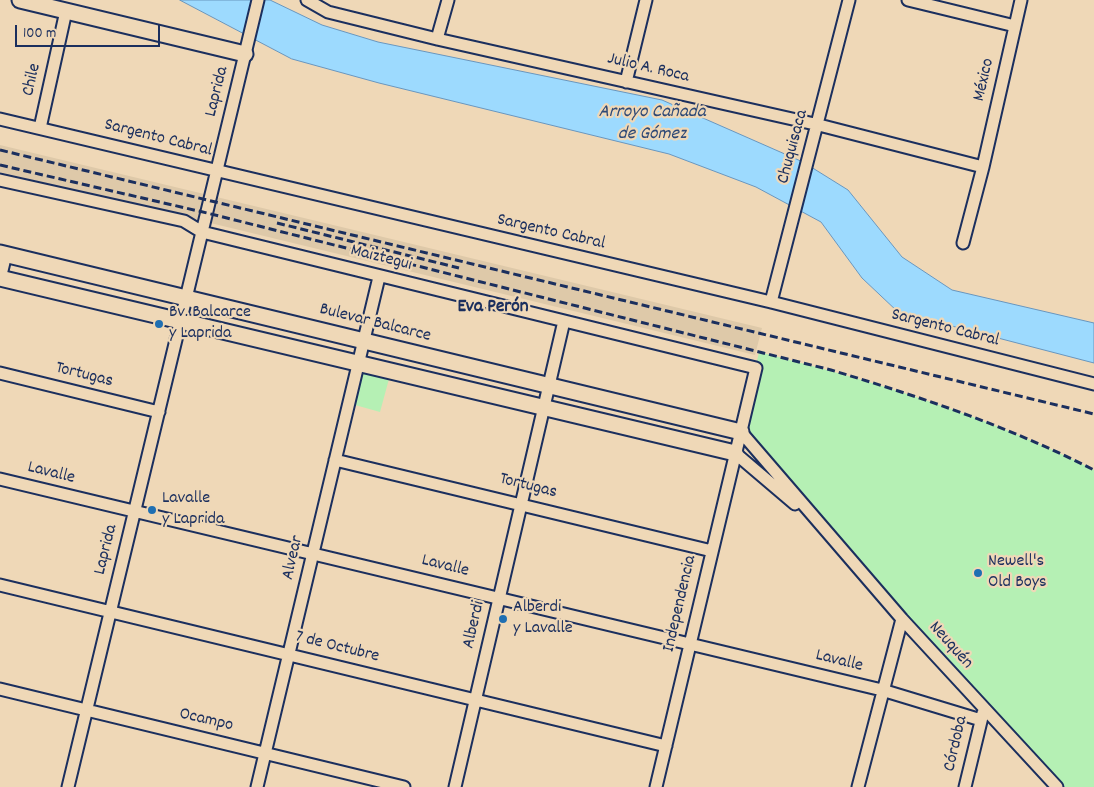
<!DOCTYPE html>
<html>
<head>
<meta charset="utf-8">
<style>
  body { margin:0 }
  #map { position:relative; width:1094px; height:787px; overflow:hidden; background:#efd8b7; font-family:Dekko,sans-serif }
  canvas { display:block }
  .scale { position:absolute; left:15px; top:25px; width:145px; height:22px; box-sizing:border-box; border:2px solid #1b2f5e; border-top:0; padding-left:6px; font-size:15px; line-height:18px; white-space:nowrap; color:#1b2f5e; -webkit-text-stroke:4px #efd8b7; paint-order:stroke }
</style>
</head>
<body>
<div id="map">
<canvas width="1094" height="787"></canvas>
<div class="scale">100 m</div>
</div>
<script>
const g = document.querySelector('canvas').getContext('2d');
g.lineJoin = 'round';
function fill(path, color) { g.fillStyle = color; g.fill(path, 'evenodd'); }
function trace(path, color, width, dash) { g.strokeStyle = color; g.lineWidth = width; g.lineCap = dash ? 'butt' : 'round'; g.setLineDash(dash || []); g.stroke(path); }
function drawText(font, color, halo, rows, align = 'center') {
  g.font = font + ' Dekko,sans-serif'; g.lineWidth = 4.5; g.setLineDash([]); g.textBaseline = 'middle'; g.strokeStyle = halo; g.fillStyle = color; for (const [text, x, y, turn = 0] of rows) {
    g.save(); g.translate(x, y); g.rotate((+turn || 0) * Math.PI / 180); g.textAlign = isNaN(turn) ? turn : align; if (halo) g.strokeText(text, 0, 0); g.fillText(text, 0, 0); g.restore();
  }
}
fill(new Path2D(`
  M0 145 762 328 755 355 0 172Z`), '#dec9a9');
fill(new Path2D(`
  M759 352C874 381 988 416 1094 470V787H1057L741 432Z
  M363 372 389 379 380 412 355 405Z`), '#b5f0b4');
const water = new Path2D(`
  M180 0H270L322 25 378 42 662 100 803 162 848 190 902 257 952 290 1094 323V363L898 312 862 278 821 222 756 187 669 154 379 83 292 59Z`);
fill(water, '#9ddafe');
trace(water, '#6996be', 1);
const minor = new Path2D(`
  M307 0 328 12 437 39 819 125 983 167
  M908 0 1015 26
  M437 39 448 0
  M626 82 646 0
  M0 119 771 302 1094 384
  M40 128 66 11
  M0 180 184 221 202 232 756 368 656 787
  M963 243 983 167 1021 0
  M0 279 6 254
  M771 302 849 0
  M0 373 159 412
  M741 432 902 619 1057 787
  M735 453 795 504
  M335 460 712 551
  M0 479 882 690 981 720
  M0 585 666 746
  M0 689 404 787
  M68 787 258 0
  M257 787 379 277
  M455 787 564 321
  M858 787 902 619
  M965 787 983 713`);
const secondary = new Path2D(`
  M20 0 245 54
  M0 253 741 432
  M0 278 735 453`);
trace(minor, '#1b2f5e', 15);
trace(secondary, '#1b2f5e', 19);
trace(minor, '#efd8b7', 11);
trace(secondary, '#efd8b7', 15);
trace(new Path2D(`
  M0 150 1094 414
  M0 165 207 213 831 370C921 397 1010 427 1094 470
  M277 223 459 268`), '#1b2f5e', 3, [8, 4]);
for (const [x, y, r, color] of [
  [159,324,5,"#1f6fb2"],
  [152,510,5,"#1f6fb2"],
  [978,573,5,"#1f6fb2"],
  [503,619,5,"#1f6fb2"]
]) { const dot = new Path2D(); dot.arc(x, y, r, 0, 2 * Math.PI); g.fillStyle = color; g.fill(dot); trace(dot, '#efd8b7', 2); }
drawText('18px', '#1b2f5e', '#efd8b7', [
  ["Julio A. Roca",648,69,13],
  ["Chile",33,80,-77],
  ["México",985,80,-77],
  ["Laprida",218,92,-76],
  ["Sargento Cabral",158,139,14],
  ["Chuquisaca",794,147,-75],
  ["Sargento Cabral",551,233,13],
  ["Maiztegui",381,259,14],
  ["Bulevar Balcarce",375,324,14],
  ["Sargento Cabral",945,329,14],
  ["Tortugas",84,376,14],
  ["Lavalle",51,474,14],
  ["Tortugas",528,487,14],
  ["Laprida",107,550,-76],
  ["Alvear",294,558,-77],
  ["Lavalle",445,567,14],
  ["Independencia",681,604,-77],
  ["Alberdi",475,625,-77],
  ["Neuquén",950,646,48],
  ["7 de Octubre",337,648,14],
  ["Lavalle",839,662,14],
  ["Ocampo",206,721,13],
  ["Córdoba",957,744,-77]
]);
drawText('18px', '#1b2f5e', '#efd8b7', [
  ["Bv. Balcarce",169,314],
  ["y Laprida",169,335],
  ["Lavalle",162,500],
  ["y Laprida",162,521],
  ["Newell's",988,563],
  ["Old Boys",988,584],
  ["Alberdi",513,609],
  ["y Lavalle",513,630]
], 'left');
drawText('italic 19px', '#2e4976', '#efd8b7', [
  ["Arroyo Cañada",652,113],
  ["de Gómez",652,135]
]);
drawText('bold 19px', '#1b2f5e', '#efd8b7', [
  ["Eva Perón",493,308]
]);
</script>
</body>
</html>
